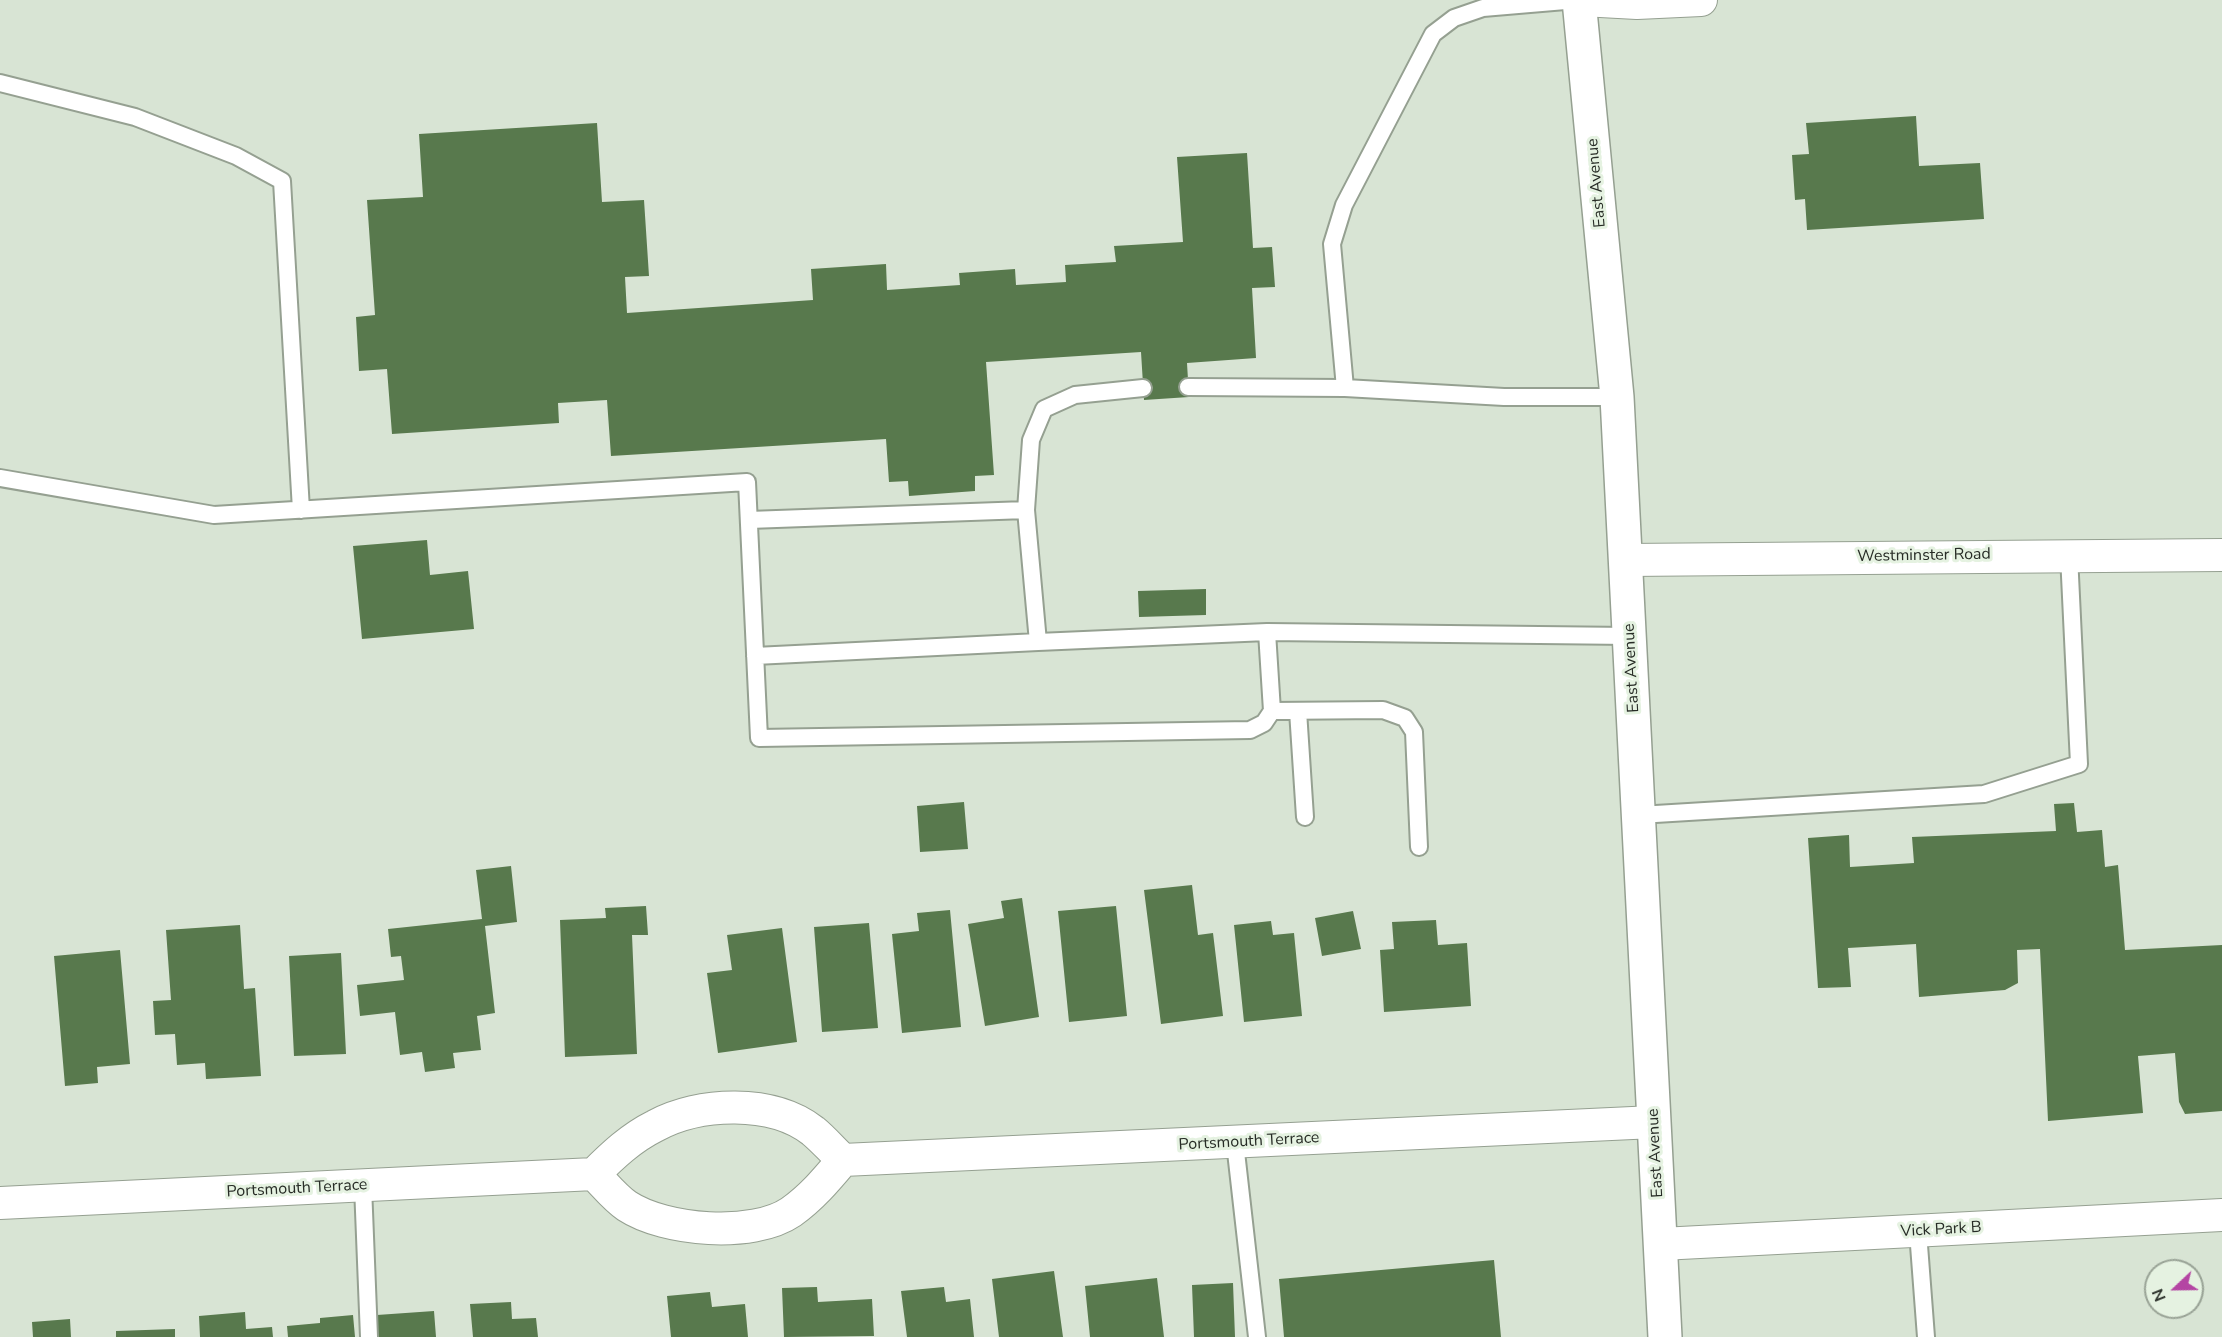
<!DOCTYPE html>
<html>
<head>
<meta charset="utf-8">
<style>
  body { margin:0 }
  #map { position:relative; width:2222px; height:1337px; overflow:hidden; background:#d8e4d4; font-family:"Nunito Sans",sans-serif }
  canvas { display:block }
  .north { position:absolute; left:2144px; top:1259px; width:60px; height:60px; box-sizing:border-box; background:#e5f2e1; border:2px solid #99a396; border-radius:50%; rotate:248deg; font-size:16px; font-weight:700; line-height:24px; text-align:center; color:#272c26 }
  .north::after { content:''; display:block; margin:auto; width:21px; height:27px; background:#b445a3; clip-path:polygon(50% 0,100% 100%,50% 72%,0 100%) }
</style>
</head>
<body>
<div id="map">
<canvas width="2222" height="1337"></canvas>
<div class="north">N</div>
</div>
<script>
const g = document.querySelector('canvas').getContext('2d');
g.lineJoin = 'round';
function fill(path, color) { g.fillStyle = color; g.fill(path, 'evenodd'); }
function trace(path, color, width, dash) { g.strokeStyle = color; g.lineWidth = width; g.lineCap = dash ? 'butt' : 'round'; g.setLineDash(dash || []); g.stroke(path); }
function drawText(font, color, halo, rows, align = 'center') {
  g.font = font + ' "Nunito Sans",sans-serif'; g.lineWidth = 6; g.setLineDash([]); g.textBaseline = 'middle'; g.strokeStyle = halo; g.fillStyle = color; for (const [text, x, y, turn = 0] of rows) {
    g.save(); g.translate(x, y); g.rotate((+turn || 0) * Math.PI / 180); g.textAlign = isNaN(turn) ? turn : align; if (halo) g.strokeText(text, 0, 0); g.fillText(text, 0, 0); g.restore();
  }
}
fill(new Path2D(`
  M1916 116 1919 166 1980 163 1984 219 1807 230 1805 199 1795 200 1792 155 1809 154 1806 123Z
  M597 123 602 202 644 200 649 276 625 277 627 313 813 300 811 269 886 264 887 290 960 285 959 273 1015 269 1016 285 1066 282 1065 265 1116 262 1114 246 1183 242 1177 157 1247 153 1253 248 1272 247 1275 287 1252 288 1256 358 1187 363 1189 397 1144 400 1141 352 986 362 994 475 975 476V491L909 496 908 481 889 482 886 439 611 456 607 400 558 403 559 423 392 434 387 369 359 371 356 317 375 315 367 200 423 197 419 134Z
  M427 540 430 575 468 571 474 629 362 639 353 546Z
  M1206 589V615L1139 617 1138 591Z
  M964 802 968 849 920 852 917 806Z
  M2074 803 2077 832 2102 830 2105 867 2118 865 2125 950 2222 945V1111L2185 1114 2179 1102 2175 1053 2138 1056 2143 1113 2048 1121 2040 949 2017 950 2018 983 2005 990 1919 997 1916 944 1848 948 1851 987 1818 988 1808 838 1849 835 1850 867 1914 863 1912 837 2056 831 2054 804Z
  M511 866 517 922 485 926 495 1013 477 1016 481 1050 453 1053 455 1068 425 1072 422 1052 400 1055 395 1012 360 1016 357 985 404 980 401 956 391 957 388 929 482 919 476 870Z
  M1192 885 1198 935 1213 933 1223 1016 1161 1024 1144 890Z
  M1022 898 1039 1017 985 1026 968 924 1004 918 1001 901Z
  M646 906 648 935H632L637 1054 565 1057 560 920 606 918 605 908Z
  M1116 906 1127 1016 1069 1022 1058 911Z
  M950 910 961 1027 902 1033 892 934 919 931 917 913Z
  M1353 911 1361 949 1322 956 1315 918Z
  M1436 920 1438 945 1467 943 1471 1006 1384 1012 1380 950 1394 949 1392 922Z
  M1271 921 1273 935 1294 933 1302 1016 1244 1022 1234 925Z
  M869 923 878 1028 822 1032 814 927Z
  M240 925 244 989 255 988 261 1076 206 1079 205 1063 177 1065 175 1034 155 1035 153 1001 171 1000 166 930Z
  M782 928 797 1042 718 1053 707 973 732 970 727 935Z
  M120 950 130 1064 97 1067 98 1083 65 1086 54 956Z
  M341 953 346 1054 294 1056 289 956Z
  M1494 1260 1501 1337H1284L1279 1279Z
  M1054 1271 1063 1337H999L992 1279Z
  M1157 1278 1164 1337H1090L1085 1286Z
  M1233 1283 1235 1337H1194L1192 1285Z
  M817 1287 818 1302 872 1299 874 1336 784 1337 782 1288Z
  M944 1287 946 1302 970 1299 974 1337H907L901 1291Z
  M710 1292 712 1307 745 1304 748 1337H671L667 1296Z
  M511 1302 512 1319 536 1318 538 1337H473L470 1304Z
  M434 1311 436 1337H378L377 1315Z
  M245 1312 246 1329 272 1327 273 1337H200L199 1316Z
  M353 1315 355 1337H288L287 1326 320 1323V1318Z
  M70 1319 71 1337H33L32 1322Z
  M175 1329V1337H116V1331Z`), '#58794d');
const lane = new Path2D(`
  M1577 0 1483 8 1454 18 1433 34 1344 205 1332 244 1345 388 1504 397H1617
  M0 83 135 117 236 156 282 181 301 510
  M1188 387 1345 388
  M0 478 214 515 747 482 759 738 1250 730 1264 723 1272 711 1267 632 1038 642 1026 510 749 520
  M1026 510 1031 440 1044 409 1075 395 1143 388
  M1267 632 1630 636
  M755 656 1038 642
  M1272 711 1383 710 1405 718 1414 732 1419 847
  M1298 711 1305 817
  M1639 815 1984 794 2079 764 2069 555
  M1235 1143 1257 1337
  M363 1186 369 1337
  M1918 1232 1926 1337`);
const street = new Path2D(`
  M1582 0 1637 3 1701 0
  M1626 560 2222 555
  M843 1160C827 1179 812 1197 791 1212 753 1238 665 1231 627 1206 615 1198 604 1184 594 1174 613 1155 631 1138 655 1126 699 1102 772 1099 813 1131 824 1140 833 1151 843 1160L1654 1122
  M0 1203 594 1174
  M1661 1244 2222 1215`);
const primary = new Path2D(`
  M1579 0 1617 397 1665 1337`);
trace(lane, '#95a091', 20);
trace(street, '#95a091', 34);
trace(primary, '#95a091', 36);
trace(lane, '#fff', 16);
trace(street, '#fff', 32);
trace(primary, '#fff', 33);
drawText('16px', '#272c26', '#e5f2e1', [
  ["East Avenue",1597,183,-95],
  ["Westminster Road",1924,556,-1],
  ["East Avenue",1632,668,-93],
  ["Portsmouth Terrace",1249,1142,-3],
  ["East Avenue",1656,1153,-93],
  ["Portsmouth Terrace",297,1189,-3],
  ["Vick Park B",1941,1230,-3]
]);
</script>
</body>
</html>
